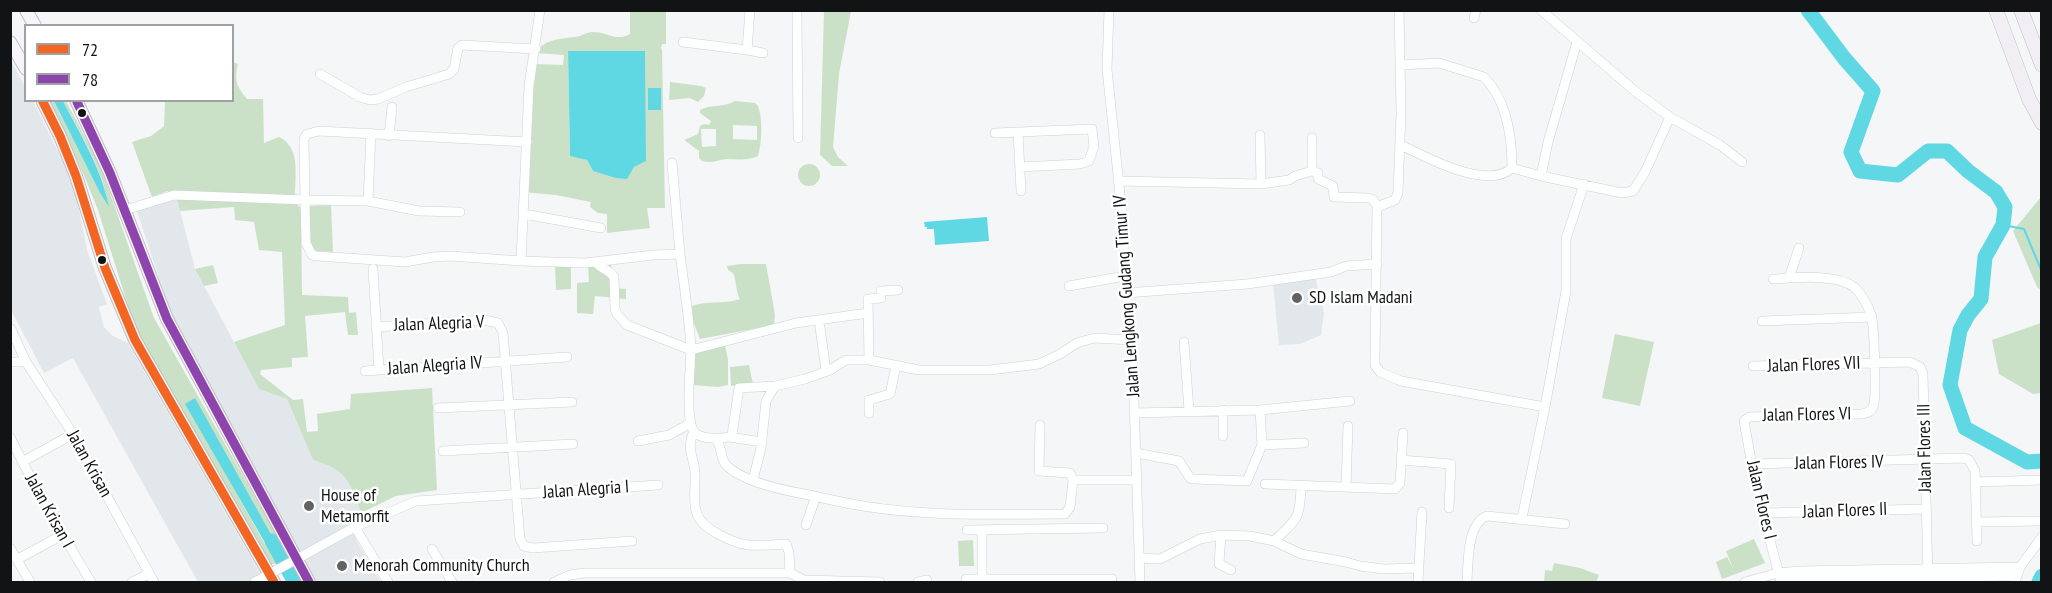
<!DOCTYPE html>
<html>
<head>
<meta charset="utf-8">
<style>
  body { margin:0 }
  #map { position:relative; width:2052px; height:593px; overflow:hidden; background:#f4f6f7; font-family:"PT Sans Narrow",sans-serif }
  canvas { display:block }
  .frame { position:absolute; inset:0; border:12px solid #121314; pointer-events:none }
  .legend { position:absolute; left:24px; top:24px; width:210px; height:78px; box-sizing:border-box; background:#fff; border:2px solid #a0a1a1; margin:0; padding:8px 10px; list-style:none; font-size:18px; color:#121314 }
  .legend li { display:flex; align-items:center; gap:12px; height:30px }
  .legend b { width:30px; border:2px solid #a0a1a1 }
</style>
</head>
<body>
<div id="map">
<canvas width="2052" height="593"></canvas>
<div class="frame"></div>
<ul class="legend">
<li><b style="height:8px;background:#f26522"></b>72</li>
<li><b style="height:8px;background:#8e44ad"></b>78</li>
</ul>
</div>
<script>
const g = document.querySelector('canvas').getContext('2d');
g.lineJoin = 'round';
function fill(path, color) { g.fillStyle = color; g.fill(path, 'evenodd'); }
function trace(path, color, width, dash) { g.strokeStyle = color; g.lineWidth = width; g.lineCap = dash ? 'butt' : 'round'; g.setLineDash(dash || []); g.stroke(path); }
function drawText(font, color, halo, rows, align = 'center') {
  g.font = font + ' "PT Sans Narrow",sans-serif'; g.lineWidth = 5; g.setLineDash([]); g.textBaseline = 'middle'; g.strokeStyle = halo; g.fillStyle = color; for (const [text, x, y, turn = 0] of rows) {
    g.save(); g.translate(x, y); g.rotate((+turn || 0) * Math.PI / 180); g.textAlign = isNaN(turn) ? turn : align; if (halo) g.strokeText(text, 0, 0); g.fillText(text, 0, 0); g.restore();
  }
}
fill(new Path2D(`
  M10 59 25 87 26 100 33 101 66 168 78 204 87 250 107 304 99 307 104 327 113 336 128 343 265 582H198L73 358 44 373 11 310Z
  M177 199 195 269 259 389 287 399 313 460 334 466 352 484 361 515 356 540 381 582H314L173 321 136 208Z
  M1315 277 1324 313 1321 335 1300 344 1279 345 1273 283Z`), '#e2e7ec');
fill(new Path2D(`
  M630 11H666V44H662L661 48 662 50 665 208H647L650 228 607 233V214L598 213 590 207 591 202 556 195 523 192 535 64 563 65 564 55 536 53C543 39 561 39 574 37 581 37 586 32 593 32 608 32 615 42 630 34ZM568 51 640 162 634 167 593 171 587 160 570 155Z
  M824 11H851L839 74 833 147 838 157 848 166H832L820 155Z
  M233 62 238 64C234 81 236 85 247 99H263L264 143 279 137C301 147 295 176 295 196L171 193 167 191 152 197 132 142 151 136 164 126 165 101 232 100Z
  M670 82 701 86 706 88 704 96 698 102 690 98 669 100Z
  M49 101H54L100 193 108 205C105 174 78 129 63 101H66L100 165 154 318 288 555 286 560 280 564H269L134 325 98 210 83 173ZM186 403 282 556 274 560Z
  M735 101 755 103 758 106C763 120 762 142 758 156 748 161 737 159 727 159 718 160 711 164 702 161L699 158V151L684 140 698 134 700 126 704 124 709 125 711 121 700 113V110C711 104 723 108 735 101ZM733 125 757 126V140L733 139ZM716 129V146L702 147 701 129Z
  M798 175a11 11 0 1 1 22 0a11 11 0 1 1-22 0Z
  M2041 197V290L2037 287 2013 231Z
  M177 199 295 203 301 208 302 295 348 297 349 313 356 312 358 335H348L345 312 305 316 308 357 292 358V367L261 370 260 374 293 400 303 399 307 432 318 431 317 414 350 409 351 394 432 388 437 490 396 496 361 513C350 481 347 470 313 460L287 399 259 389 234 342 285 325 282 252 259 250 254 222 235 220 234 207 180 211Z
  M331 205 333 252 312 251 308 243V206Z
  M611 263 613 288 626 289V299L595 296 593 314 577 313V283L589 282 588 264Z
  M741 264H766L775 315 774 325 700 339 693 321 692 306C707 300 724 305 740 299 735 291 737 281 733 273L728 270 727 266Z
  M213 265 218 283 204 286 195 269Z
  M571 265V289L556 290 555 266Z
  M2041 323V393L2033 394 1999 374 1992 340Z
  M1615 334 1654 342 1640 406 1602 398Z
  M725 345 728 360V385L718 387 692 385 693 352Z
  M749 365 753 384 731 386 730 367Z
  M1754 539 1765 563 1722 579 1716 562 1727 557 1733 568 1726 551Z
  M973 540 974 566H959L958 541Z
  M1554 563 1580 568 1599 575 1596 582H1544L1545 570 1552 571Z`), '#cbe1c7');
fill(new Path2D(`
  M568 51H645L646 161 634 167 627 179 616 178 593 171 587 160 570 156Z
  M648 88H661V110H648Z
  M54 101H63C80 134 102 169 109 207L100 193Z
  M987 217 989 241 935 245 934 229H927V227H925L924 222Z
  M195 398 283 556 275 560 185 404Z`), '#5fd8e3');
trace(new Path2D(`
  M2003 225 2024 229 2042 272`), '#5fd8e3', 2);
trace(new Path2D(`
  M1808 10 1844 58 1873 91 1851 152 1860 171 1898 175 1928 151H1947L1968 171 1996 192 2005 207 2003 225 1985 257 1981 299 1968 315 1960 330 1950 385 1965 428 2027 462 2042 461
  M272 541 295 582
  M2039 582 2042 576`), '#5fd8e3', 15);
const minor = new Path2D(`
  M797 10 798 138
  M1109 10 1107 69 1123 224 1126 293 1132 340 1140 582
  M1541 10 1636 92 1670 117 1720 145 1742 162
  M1474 18 1476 10
  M683 42 747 50 750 10
  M1577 42 1548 142 1541 176 1622 193 1633 191 1645 172 1670 117
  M747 50 763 53
  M1401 65 1439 63 1484 77C1507 100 1512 137 1512 168
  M320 74 360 97 370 100 378 99 406 87 449 74 454 69 458 48 462 45 536 49
  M1018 132 1021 191
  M995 133 1092 129 1094 146 1089 161 1080 164 1020 167
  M1260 135 1261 184
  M389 136 392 107
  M1401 145C1426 157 1487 191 1512 168
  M1512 168 1541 176
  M1312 171 1318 173V179L1333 186 1334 197 1368 198 1372 199 1377 205 1375 360V365L1380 372 1401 381 1545 407
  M1118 181 1261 184 1289 180 1295 176 1312 171V138
  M368 201 371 133
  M1377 207 1395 200 1398 193 1401 113 1399 10
  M125 210 174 195 305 200 306 243 312 255 317 256 405 262 433 257 451 256 521 261 529 86 540 10
  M460 212 419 211 368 201 305 200 304 139 307 134 319 131 527 142
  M524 214 601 228
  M680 254C684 285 689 316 691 347 691 365 685 415 693 430 698 440 724 440 732 435L739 388 775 386 805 379 830 370 846 360H869
  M521 261 585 263 653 255 680 254 672 163
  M596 262C600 269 609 269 614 277L615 309 617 314 627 325 691 350 796 323 868 313
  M373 269 379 370
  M1789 278 1799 248
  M1773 279C1795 278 1835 273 1854 287 1862 294 1870 309 1872 319 1874 331 1877 399 1873 407 1871 412 1867 413 1862 414L1749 417 1744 421 1756 488 1781 582
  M1069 286 1125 276
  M898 290 881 291V298L868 299 869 360 919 370H990L1039 364 1060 354 1077 343 1094 338 1132 340
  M1126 293 1247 284 1331 272 1346 266 1377 264
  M819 320 826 371
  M1762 321 1872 317
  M376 327 484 320 498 323 503 333 520 539 524 546 533 548 632 541
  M11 329 26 362
  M1184 342 1189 411
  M10 362H26L73 434 154 582
  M1753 366 1910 362 1920 367 1923 374 1928 577
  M365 371 567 357
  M438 408 572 402
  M1260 410 1350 401
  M869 413V400L890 394 896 366
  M1135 413 1260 410 1262 445 1247 481 1193 479 1190 478 1179 461 1136 453
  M1040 425 1039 471 1070 473 1073 480H1137
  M694 431C686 450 693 453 695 472 696 485 692 502 697 514 702 529 733 543 748 545 760 546 773 545 786 544L789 552 790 573
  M1223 436V410
  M10 437 41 498 91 582
  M729 437 762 442
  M715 438C723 446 719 458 727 466 744 482 782 490 804 494 824 498 843 503 863 506 929 517 998 514 1065 514L1070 507 1073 480
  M638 441 669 435 691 423
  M1262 445 1304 443
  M443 451 573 444
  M1401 460 1451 464 1449 508
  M22 462 73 434
  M1753 464 1964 458 1969 460 1975 471 1977 541
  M753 480 761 448 766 401 775 386
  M1975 482 2042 480
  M1265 484 1395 489 1400 483 1403 433
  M1346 487 1348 426
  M1764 513 1926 509
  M1522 518 1545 407 1566 291V239L1584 184
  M1977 522 2042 521
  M806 525 816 496
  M355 527 388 582
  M967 530 1103 528
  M982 530V579
  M1221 535 1219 564 1231 570
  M1274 541C1298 518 1300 519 1301 486
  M10 548 30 582
  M432 549 452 582
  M1139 558 1160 559 1200 539 1221 535 1250 536 1274 541 1301 554 1346 562 1360 566 1384 569 1418 568
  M18 559 62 535
  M966 579H1112
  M804 580 880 582
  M132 582 149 574
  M255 582 355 527 416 501 658 485
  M554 582 570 575 584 573H790L804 580V582
  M918 582 927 580
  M1418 582 1422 512
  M1467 582C1468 564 1467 523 1487 516L1565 524
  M1745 582 1778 573 1800 571 2020 567
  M1780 582 1800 579 2016 576
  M2015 582 2020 567 2042 537`);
const major = new Path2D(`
  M26 10 35 26
  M10 42 26 69
  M42 100 60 136 76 176 105 268 135 340 274 582
  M76 100 110 173 167 319 309 582`);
const highway = new Path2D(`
  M1996 10 2029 99 2042 123
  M2021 10 2042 65`);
trace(minor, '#cfd0d1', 10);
trace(major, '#c0bfc4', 14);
trace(highway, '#c0bfc4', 15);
trace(minor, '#fdfefe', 9);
trace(major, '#f7f5f9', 12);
trace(highway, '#f1eff4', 14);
trace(new Path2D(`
  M42 100 60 136 76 176 105 268 135 340 274 582`), '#f26522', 9);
trace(new Path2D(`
  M77 102 110 173 167 319 309 582`), '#8e44ad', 9);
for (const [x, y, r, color] of [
  [82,113,5,"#121314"],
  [102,260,5,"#121314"],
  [1297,298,6,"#616263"],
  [309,506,6,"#616263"],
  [342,566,6,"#616263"]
]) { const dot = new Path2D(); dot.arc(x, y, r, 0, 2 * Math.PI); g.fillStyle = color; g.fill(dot); trace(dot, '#fff', 2); }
drawText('18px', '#121314', '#fff', [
  ["Jalan Lengkong Gudang Timur IV",1127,296,-94],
  ["Jalan Alegria V",439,324,-2],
  ["Jalan Flores VII",1814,365,-2],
  ["Jalan Alegria IV",435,366,-4],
  ["Jalan Flores VI",1807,415,-1],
  ["Jalan Flores III",1925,448,-91],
  ["Jalan Flores IV",1839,463,-1],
  ["Jalan Krisan",89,464,61],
  ["Jalan Alegria I",586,490,-4],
  ["Jalan Flores I",1761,500,77],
  ["Jalan Krisan I",49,511,61],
  ["Jalan Flores II",1845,511,-2]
]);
drawText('18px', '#121314', '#fff', [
  ["SD Islam Madani",1309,298],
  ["House of",321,496],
  ["Metamorfit",321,517],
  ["Menorah Community Church",354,566]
], 'left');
</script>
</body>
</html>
